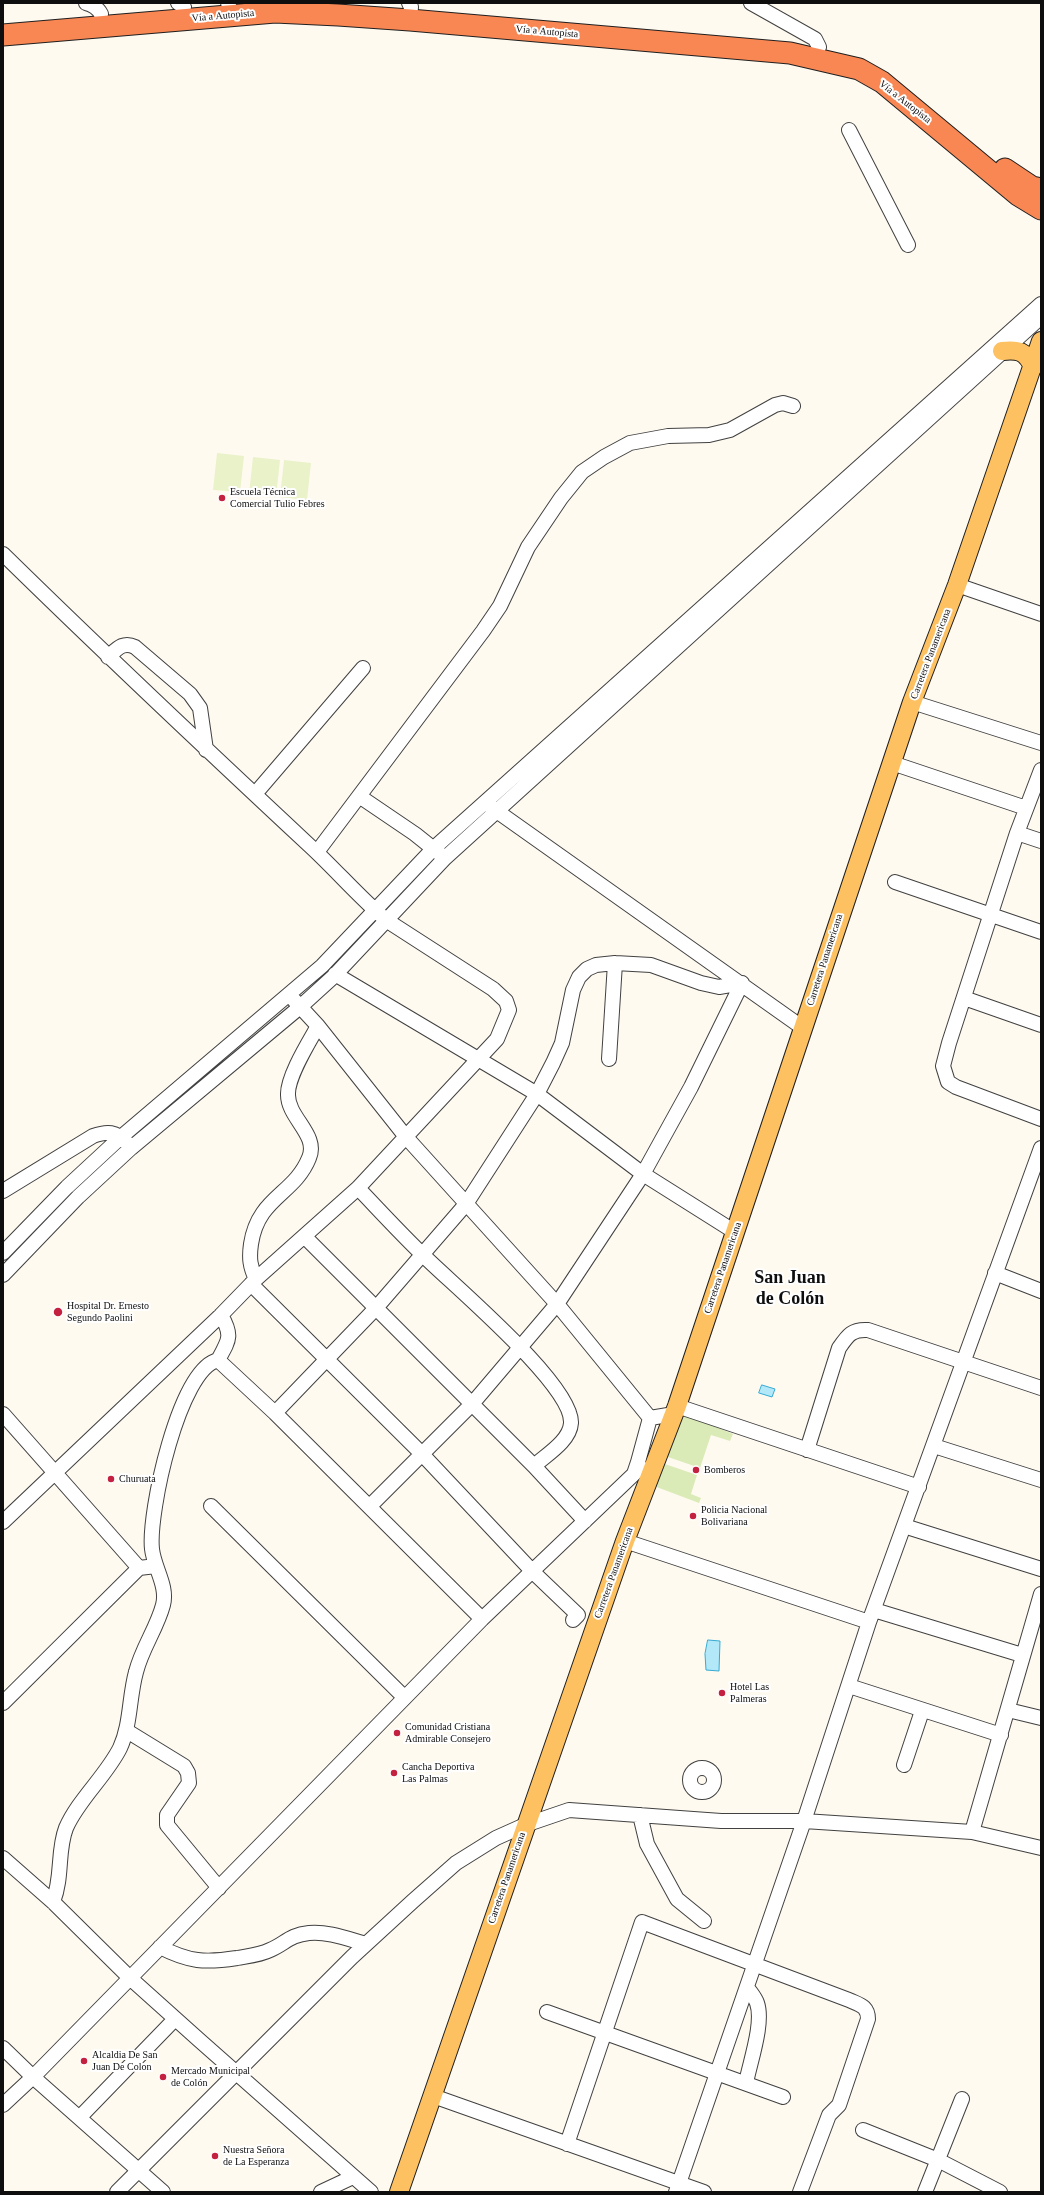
<!DOCTYPE html>
<html>
<head>
<meta charset="utf-8">
<style>
  body { margin:0 }
  #map { position:relative; width:1044px; height:2195px; overflow:hidden; background:#fffaf0; font-family:Georgia,serif }
  canvas { display:block }
  .frame { position:absolute; inset:0; border:4px solid #0e0e0e; pointer-events:none }
</style>
</head>
<body>
<div id="map">
<canvas width="1044" height="2195"></canvas>
<div class="frame"></div>
</div>
<script>
const g = document.querySelector('canvas').getContext('2d');
g.lineJoin = 'round';
function fill(path, color) { g.fillStyle = color; g.fill(path, 'evenodd'); }
function trace(path, color, width, dash) { g.strokeStyle = color; g.lineWidth = width; g.lineCap = dash ? 'butt' : 'round'; g.setLineDash(dash || []); g.stroke(path); }
function drawText(font, color, halo, rows, align = 'center') {
  g.font = font + ' Georgia,serif'; g.lineWidth = 4; g.setLineDash([]); g.textBaseline = 'middle'; g.strokeStyle = halo; g.fillStyle = color; for (const [text, x, y, turn = 0] of rows) {
    g.save(); g.translate(x, y); g.rotate((+turn || 0) * Math.PI / 180); g.textAlign = isNaN(turn) ? turn : align; if (halo) g.strokeText(text, 0, 0); g.fillText(text, 0, 0); g.restore();
  }
}
fill(new Path2D(`
  M680 1412 733 1434 730 1441 711 1435 700 1468 665 1456Z
  M662 1463 697 1475 691 1494 701 1498 699 1503 654 1486Z`), '#daebb7');
fill(new Path2D(`
  M217 453 244 456 240 492 213 490Z
  M253 457 280 460 276 497 249 494Z
  M284 460 311 463 307 500 280 497Z`), '#eaf2ca');
const water = new Path2D(`
  M762 1385 775 1389 772 1397 759 1393Z
  M708 1640 720 1641 719 1671 706 1670 705 1654Z`);
fill(water, '#b2e8f8');
trace(water, '#36aad2', 1);
const minor = new Path2D(`
  M86 3C93 5 98 8 101 14
  M178 3 184 7
  M228 3 229 4
  M409 3 411 7 410 20
  M751 3 815 39 819 47
  M849 130 908 245
  M3 554C104 653 207 750 310 846 336 870 359 897 386 920L493 989 506 1001 509 1010 497 1039 358 1188 256 1279 221 1315 3 1522
  M957 585 1041 614
  M108 657C117 649 123 641 135 647L190 694 200 708 206 750
  M912 702 1041 743
  M892 763 1026 808
  M1041 770 1017 833 949 1043 943 1066 948 1082 956 1087 1041 1119
  M255 794 363 668
  M359 796 415 834 440 854
  M491 807 803 1028
  M1017 833 1041 841
  M317 852 483 631 500 606 528 547 561 498 582 472 604 457 630 443 668 436 709 435 730 430 775 405 783 403 793 406
  M895 882 1041 932
  M335 974 537 1094 643 1174 735 1232
  M964 998 1041 1025
  M294 1000 318 1026 406 1137 557 1304 650 1418
  M609 1059 615 963
  M358 1188C380 1211 401 1234 424 1256 453 1285 573 1385 571 1423 570 1441 546 1455 534 1466
  M3 1191 93 1136C107 1131 116 1131 127 1143
  M305 1237 534 1466 585 1521
  M3 1253 67 1187 121 1137 322 966 434 848 1041 304
  M995 1273 1041 1291
  M3 1275 78 1197 131 1148 300 1007 333 977 445 858 1041 317
  M256 1279C250 1267 249 1258 251 1244 258 1197 294 1195 309 1158 319 1135 288 1118 288 1095 287 1077 309 1042 318 1026
  M251 1284 421 1453 533 1572 578 1615 573 1620
  M218 1360 275 1413 482 1619
  M677 1406 919 1487
  M275 1413 376 1308 466 1204 537 1094 553 1063 562 1043 573 990 579 977 587 969 596 965 615 963 651 965 701 983 719 987 742 983
  M3 1414 139 1568
  M934 1446 1041 1480
  M807 1450 839 1348C848 1335 852 1329 868 1330L1041 1388
  M641 1470 638 1462 650 1418 668 1415 672 1418
  M211 1506 404 1697
  M370 1506 472 1404 557 1304 643 1174 691 1087 742 983
  M904 1526 1041 1569
  M625 1541 869 1622
  M874 1610 1022 1655
  M849 1686 1001 1735
  M3 1703 139 1568 156 1566
  M1008 1710 1041 1718
  M127 1731 184 1766 188 1773 189 1783 167 1815V1825L219 1888
  M904 1765 922 1711
  M690 1780a12 12 0 1 1 24 0a12 12 0 1 1-24 0Z
  M640 1815 647 1844 677 1899 704 1921
  M972 1832 1041 1594
  M3 1858 53 1902 130 1978 198 2039 371 2192
  M53 1902C63 1876 57 1851 66 1828 78 1800 106 1776 120 1748 131 1724 129 1697 136 1672 142 1648 157 1628 163 1605 168 1586 154 1568 152 1549 148 1513 179 1369 218 1360 229 1340 233 1336 221 1315
  M160 1947C189 1962 205 1963 237 1958 248 1956 260 1955 270 1950 285 1944 289 1935 309 1933 327 1931 348 1939 366 1944
  M547 2012 783 2097
  M3 2048 33 2077 163 2192
  M746 2083C750 2062 764 2023 757 2003 755 1997 750 1992 747 1987
  M433 2096 704 2192
  M3 2105 33 2077 482 1619 634 1474 638 1462
  M80 2117 175 2019
  M863 2130 938 2160 1000 2192
  M567 2144 642 1922 849 2000C860 2005 868 2006 868 2019L839 2105 829 2115 800 2192
  M117 2192 352 1957 413 1901 456 1863 496 1838 525 1825 569 1810 721 1821H804L972 1832 1041 1848
  M321 2192 353 2177
  M676 2192 804 1821 869 1622 1041 1148
  M925 2192 962 2099`);
const major = new Path2D(`
  M1002 351C1018 349 1026 351 1033 367
  M399 2192 625 1541 677 1406 912 702 957 585 1041 341`);
const highway = new Path2D(`
  M3 35 275 12 338 15 410 20 790 53 859 69 882 82 1018 195 1041 209
  M1005 169 1032 187 1041 189`);
trace(minor, '#414141', 16);
trace(major, '#1f1f1f', 20);
trace(highway, '#1f1f1f', 23);
trace(minor, '#fff', 14);
trace(major, '#fdc162', 18);
trace(highway, '#f98753', 21);
for (const [x, y, r, color] of [
  [222,498,4,"#c42140"],
  [58,1312,5,"#c42140"],
  [696,1470,4,"#c42140"],
  [111,1479,4,"#c42140"],
  [693,1516,4,"#c42140"],
  [722,1693,4,"#c42140"],
  [397,1733,4,"#c42140"],
  [394,1773,4,"#c42140"],
  [84,2061,4,"#c42140"],
  [163,2077,4,"#c42140"],
  [215,2156,4,"#c42140"]
]) { const dot = new Path2D(); dot.arc(x, y, r, 0, 2 * Math.PI); g.fillStyle = color; g.fill(dot); trace(dot, '#fff', 1.5); }
drawText('10px', '#0e0e0e', '#fff', [
  ["Vía a Autopista",223,16,-5],
  ["Vía a Autopista",547,32,5],
  ["Vía a Autopista",905,102,38],
  ["Carretera Panamericana",931,654,-69],
  ["Carretera Panamericana",825,960,-72],
  ["Carretera Panamericana",723,1268,-71],
  ["Carretera Panamericana",614,1573,-70],
  ["Carretera Panamericana",507,1878,-71]
]);
drawText('10px', '#0e0e0e', '#fff', [
  ["Escuela Técnica",230,492],
  ["Comercial Tulio Febres",230,504],
  ["Hospital Dr. Ernesto",67,1306],
  ["Segundo Paolini",67,1318],
  ["Bomberos",704,1470],
  ["Churuata",119,1479],
  ["Policia Nacional",701,1510],
  ["Bolivariana",701,1522],
  ["Hotel Las",730,1687],
  ["Palmeras",730,1699],
  ["Comunidad Cristiana",405,1727],
  ["Admirable Consejero",405,1739],
  ["Cancha Deportiva",402,1767],
  ["Las Palmas",402,1779],
  ["Alcaldia De San",92,2055],
  ["Juan De Colon",92,2067],
  ["Mercado Municipal",171,2071],
  ["de Colón",171,2083],
  ["Nuestra Señora",223,2150],
  ["de La Esperanza",223,2162]
], 'left');
drawText('bold 18px', '#0e0e0e', '#fff', [
  ["San Juan",790,1278],
  ["de Colón",790,1299]
]);
</script>
</body>
</html>
